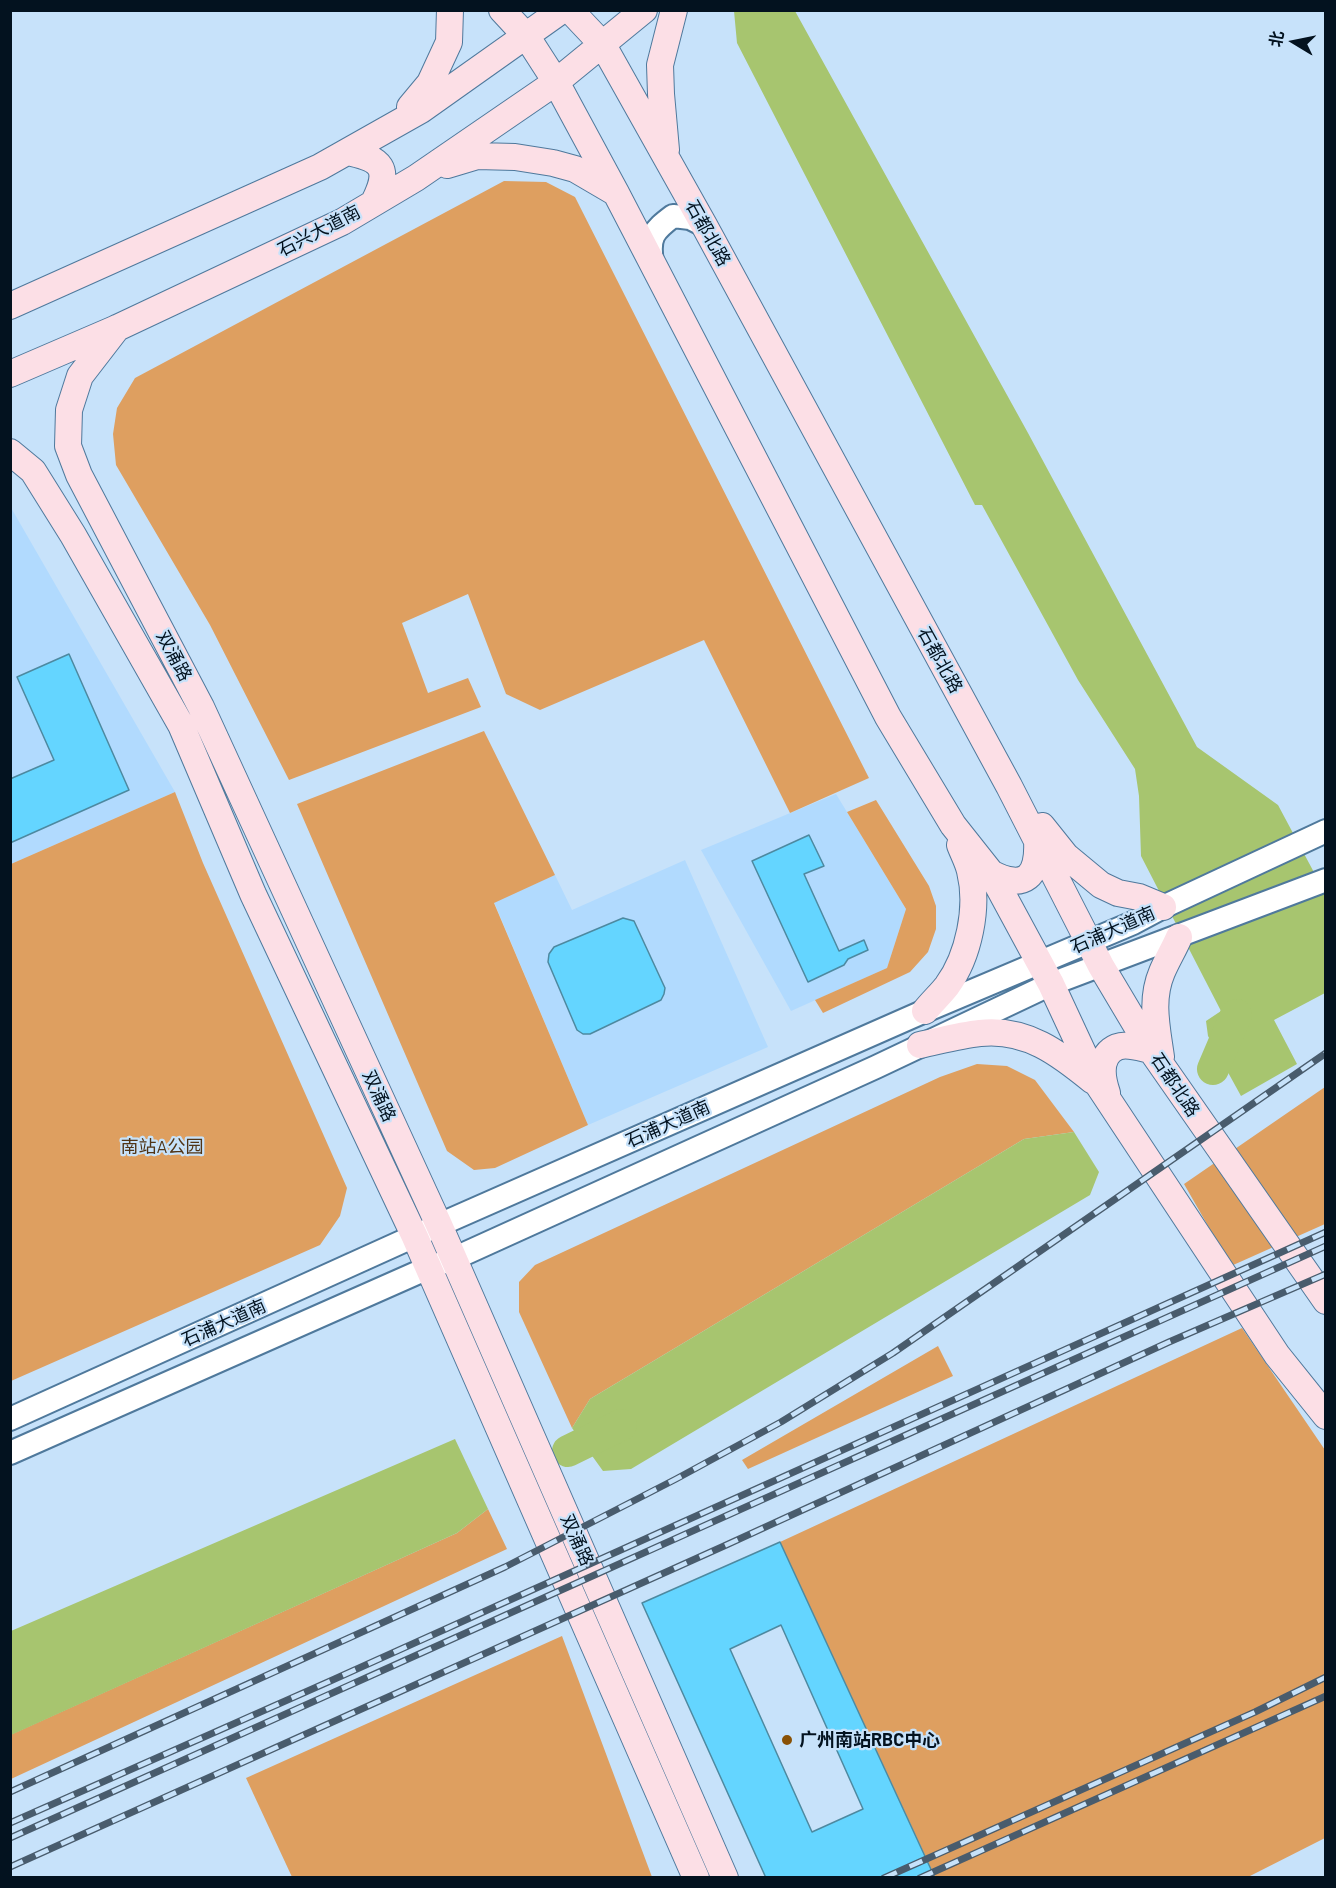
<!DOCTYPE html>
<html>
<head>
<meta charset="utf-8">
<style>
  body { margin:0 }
  #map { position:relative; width:1336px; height:1888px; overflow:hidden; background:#c7e2fa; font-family:Barlow,"Noto Sans SC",sans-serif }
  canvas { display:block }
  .frame { position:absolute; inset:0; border:12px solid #03121f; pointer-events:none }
  .north { position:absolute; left:1264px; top:12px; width:60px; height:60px; -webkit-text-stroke:4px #c7e2fa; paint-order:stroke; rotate:280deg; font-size:16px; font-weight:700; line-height:24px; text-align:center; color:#03121f }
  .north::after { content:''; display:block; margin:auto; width:21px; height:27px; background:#03121f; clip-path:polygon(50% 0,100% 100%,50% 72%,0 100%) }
</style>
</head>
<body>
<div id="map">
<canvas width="1336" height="1888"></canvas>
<div class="frame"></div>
<div class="north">北</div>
</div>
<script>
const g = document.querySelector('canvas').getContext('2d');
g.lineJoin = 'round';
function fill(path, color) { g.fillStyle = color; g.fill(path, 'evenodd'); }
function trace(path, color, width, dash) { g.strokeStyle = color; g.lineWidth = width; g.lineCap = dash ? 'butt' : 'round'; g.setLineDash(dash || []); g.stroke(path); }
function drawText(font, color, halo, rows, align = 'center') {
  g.font = font + ' Barlow,"Noto Sans SC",sans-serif'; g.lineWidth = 4.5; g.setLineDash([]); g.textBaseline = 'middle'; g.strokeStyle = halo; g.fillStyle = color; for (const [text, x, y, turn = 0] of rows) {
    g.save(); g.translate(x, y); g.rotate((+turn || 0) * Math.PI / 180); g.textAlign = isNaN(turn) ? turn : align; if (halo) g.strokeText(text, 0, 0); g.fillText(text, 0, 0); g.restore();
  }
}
fill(new Path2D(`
  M10 506 175 792 11 864H10Z
  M836 794 906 909 887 968 791 1011 701 850Z
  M685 860 768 1047 588 1125 494 902 555 875 572 910Z`), '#b1dafe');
fill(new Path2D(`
  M504 181 546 182 575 197 869 778 790 813 704 640 540 710 506 694 468 594 402 623 428 693 468 678 481 707 289 780 210 625 116 465 113 434 117 408 135 378Z
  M484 731 555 875 494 903 588 1125 495 1168 474 1170 447 1151 297 804Z
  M175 792 203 863 347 1188 340 1216 320 1245 11 1381V864Z
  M876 800 929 886 936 906V929L928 952 910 972 823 1013 815 1000 887 968 906 909 847 812Z
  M977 1064 1007 1066 1035 1080 1074 1132 1024 1139 590 1399 572 1428 519 1312V1282L535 1265 940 1077Z
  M1325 1087V1224L1231 1266 1184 1184Z
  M1242 1328 1325 1450V1838L1248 1877H935L780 1542Z
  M938 1346 953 1376 748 1469 742 1460Z
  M488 1509 507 1549 11 1779 10 1735 457 1533Z
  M562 1636 652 1877H292L246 1778Z`), '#de9f60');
fill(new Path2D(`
  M734 11H795L1028 433 1197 747 1278 805 1325 893V993L1274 1020 1297 1064 1241 1096 1208 1036 1206 1021 1221 1011 1141 856 1139 796 1135 769 1078 680 982 505H975L737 43Z
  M1074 1132 1099 1172 1090 1195 631 1469 603 1471 572 1428 590 1399 1024 1139Z
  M455 1439 488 1509 457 1533 11 1735V1631Z`), '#a7c56f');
trace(new Path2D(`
  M1213 1069 1236 1015
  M568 1451 621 1425`), '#a7c56f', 32);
const building = new Path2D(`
  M69 654 129 790 10 843V779L54 760 17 677Z
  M809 835 824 866 804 874 839 951 864 940 868 950 848 959 844 965 808 982 752 861Z
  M623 918 634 921 665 988 664 994 661 1000 590 1034H583L577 1030 548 962 549 954 554 947Z
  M780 1542 935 1878H766L642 1603Z
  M781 1625 863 1809 812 1832 730 1649Z`);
fill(building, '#64d5ff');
trace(building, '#4d89a0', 1.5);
const tertiary = new Path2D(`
  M652 262C648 237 653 231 673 216L690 218 704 225
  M10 1419 439 1225 925 1011 1133 923 1163 907 1326 831
  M10 1453 428 1268 453 1259 876 1067 1051 984 1326 880`);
const secondary = new Path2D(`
  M502 10 527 37 556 82 616 193 888 717 953 825 991 873 1051 984 1097 1083 1277 1355 1326 1416
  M570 10 603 45 704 225 1009 786 1101 966 1151 1050 1326 1301
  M410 107 430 83 449 42 450 10
  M666 150 661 94 660 65 674 10
  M347 152C382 159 391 168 374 202
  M447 165 477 156 515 157 553 163 575 169 616 193
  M10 306 320 167 421 110 562 10
  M117 328 80 376 69 410 68 446 79 475 201 707 439 1225 725 1878
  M10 374 117 328 342 222 416 178 556 82 644 10
  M10 452 33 471 73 535 181 725 253 894 415 1237 696 1878
  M1042 826 1066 856 1101 885 1118 893 1139 897 1163 907
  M991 873C1025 891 1039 876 1037 841
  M925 1011C932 1002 940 995 947 986 969 956 979 907 970 871 968 862 963 853 960 845
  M920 1045C939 1041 960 1035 980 1033 1026 1028 1059 1053 1093 1081
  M1161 1057C1157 1028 1150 1000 1162 972 1167 960 1174 949 1179 937
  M1107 1093C1102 1078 1098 1055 1117 1047 1127 1043 1141 1048 1151 1050`);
trace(tertiary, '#4f799c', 26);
trace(secondary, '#4f799c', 28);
trace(tertiary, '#fff', 22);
trace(secondary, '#fcdfe6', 26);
const rail = new Path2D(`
  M10 1792 505 1567 676 1479 781 1422 893 1353 1326 1053
  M10 1823 328 1682 1326 1232
  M10 1838 1326 1246
  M10 1867 724 1546 1169 1342 1326 1274
  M884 1878 1255 1712 1326 1677
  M920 1878 1326 1696`);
trace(rail, '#495c6d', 7);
trace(rail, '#c7e2fa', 4.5, [14]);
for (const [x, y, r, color] of [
  [787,1740,6,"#895105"]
]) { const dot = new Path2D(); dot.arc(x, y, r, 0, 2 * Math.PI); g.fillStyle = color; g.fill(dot); trace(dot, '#c7e2fa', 2); }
drawText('18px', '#03121f', '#c7e2fa', [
  ["石兴大道南",319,231,-27],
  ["石都北路",708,233,61],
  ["双涌路",174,656,62],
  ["石都北路",940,660,61],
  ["石浦大道南",1113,930,-24],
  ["石都北路",1175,1085,56],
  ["双涌路",379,1096,65],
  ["石浦大道南",668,1124,-24],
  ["石浦大道南",224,1323,-24],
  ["双涌路",577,1540,66]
]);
drawText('18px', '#503416', '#c7e2fa', [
  ["南站A公园",162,1147]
]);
drawText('bold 18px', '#03121f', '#c7e2fa', [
  ["广州南站RBC中心",799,1740]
], 'left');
</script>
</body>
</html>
